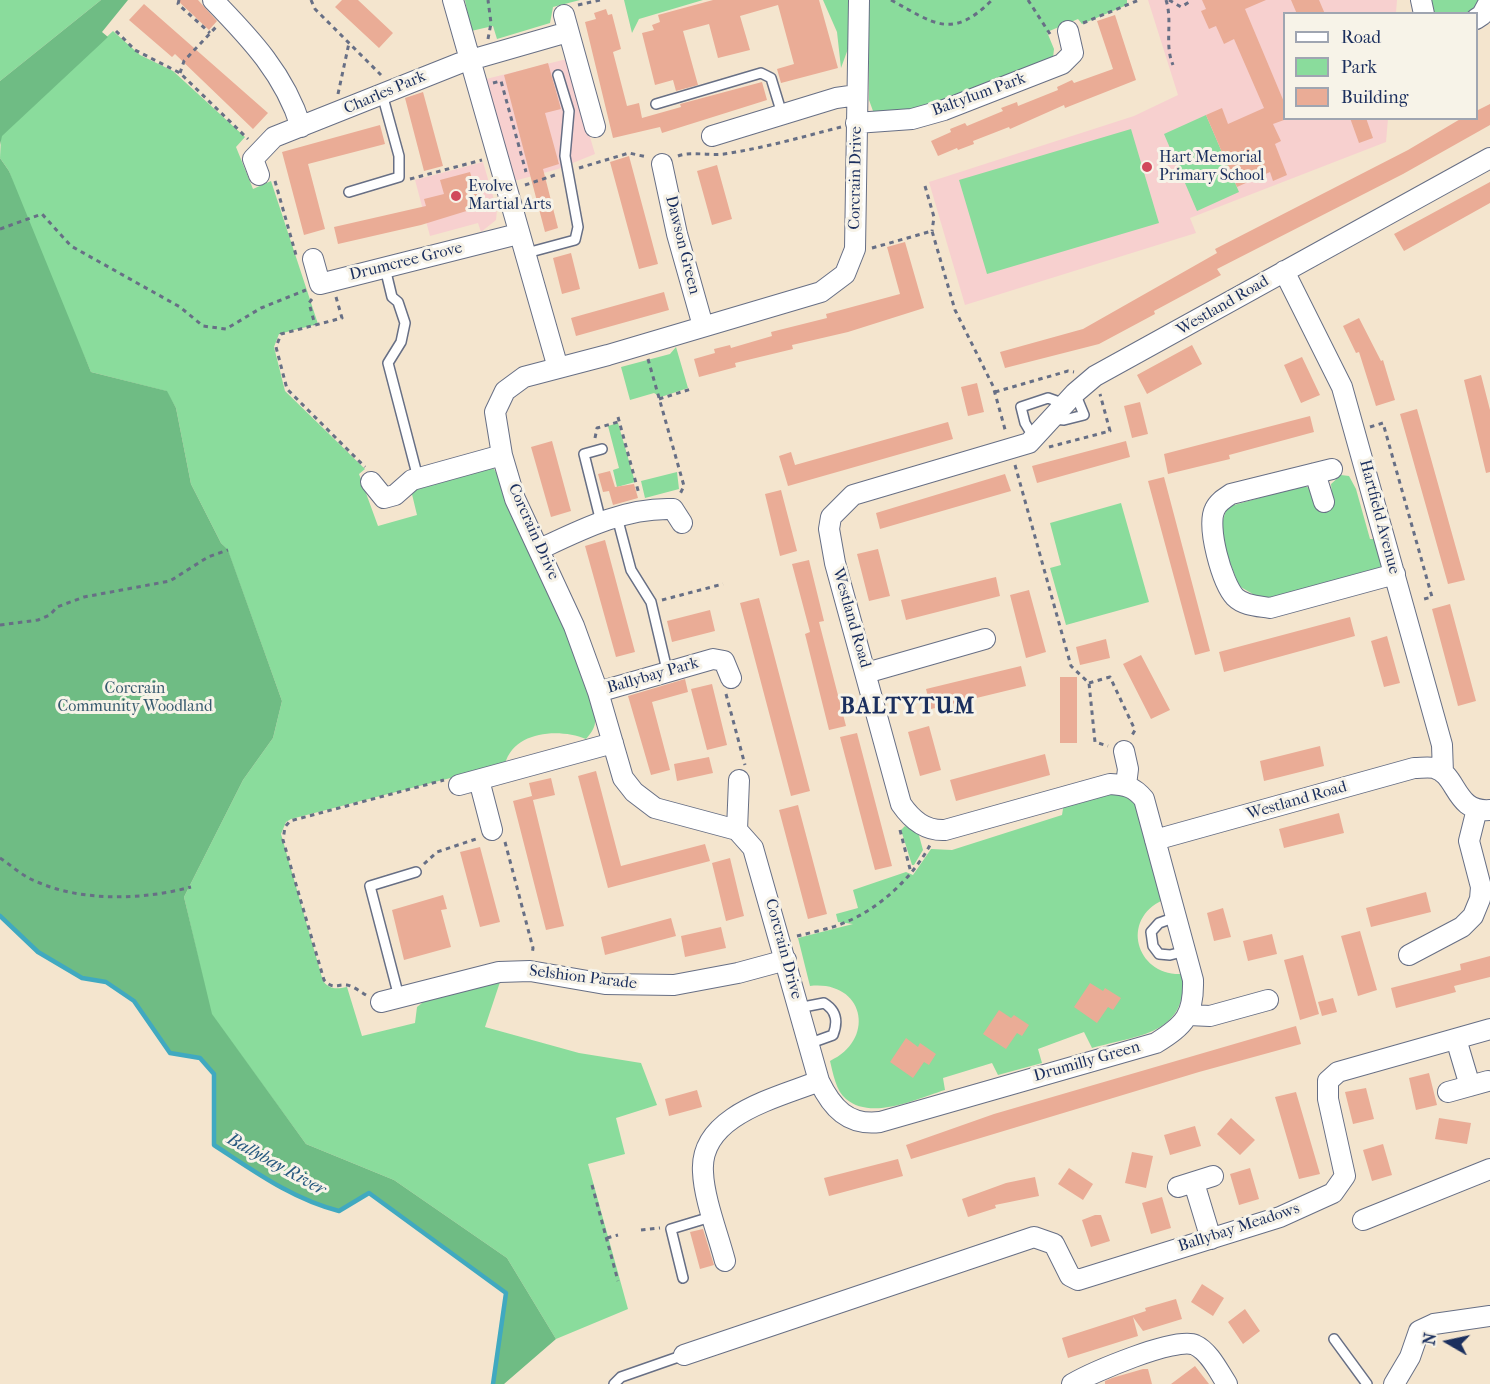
<!DOCTYPE html>
<html>
<head>
<meta charset="utf-8">
<style>
  body { margin:0 }
  #map { position:relative; width:1490px; height:1384px; overflow:hidden; background:#f4e5ce; font-family:"IM FELL French Canon",serif }
  canvas { display:block }
  .legend { position:absolute; left:1283px; top:12px; width:195px; height:108px; box-sizing:border-box; background:#f7f3e8; border:2px solid #9fa5b1; margin:0; padding:8px 10px; list-style:none; font-size:18px; color:#1b2f5e }
  .legend li { display:flex; align-items:center; gap:12px; height:30px }
  .legend b { width:30px; border:2px solid #9fa5b1 }
  .north { position:absolute; left:1418px; top:1312px; width:60px; height:60px; -webkit-text-stroke:4px #f7f3e8; paint-order:stroke; rotate:279deg; font-size:16px; font-weight:700; line-height:24px; text-align:center; color:#1b2f5e }
  .north::after { content:''; display:block; margin:auto; width:21px; height:27px; background:#1b2f5e; clip-path:polygon(50% 0,100% 100%,50% 72%,0 100%) }
</style>
</head>
<body>
<div id="map">
<canvas width="1490" height="1384"></canvas>
<ul class="legend">
<li><b style="height:8px;background:#fff"></b>Road</li>
<li><b style="height:16px;background:#8adc9c"></b>Park</li>
<li><b style="height:16px;background:#eaac96"></b>Building</li>
</ul>
<div class="north">N</div>
</div>
<script>
const g = document.querySelector('canvas').getContext('2d');
g.lineJoin = 'round';
function fill(path, color) { g.fillStyle = color; g.fill(path, 'evenodd'); }
function trace(path, color, width, dash) { g.strokeStyle = color; g.lineWidth = width; g.lineCap = dash ? 'butt' : 'round'; g.setLineDash(dash || []); g.stroke(path); }
function drawText(font, color, halo, rows, align = 'center') {
  g.font = font + ' "IM FELL French Canon",serif'; g.lineWidth = 6; g.setLineDash([]); g.textBaseline = 'middle'; g.strokeStyle = halo; g.fillStyle = color; for (const [text, x, y, turn = 0] of rows) {
    g.save(); g.translate(x, y); g.rotate((+turn || 0) * Math.PI / 180); g.textAlign = isNaN(turn) ? turn : align; if (halo) g.strokeText(text, 0, 0); g.fillText(text, 0, 0); g.restore();
  }
}
fill(new Path2D(`
  M1148 0H1397L1396 13 1284 14V118L1388 119 1386 142 1190 218 1196 233 965 305 929 182 1134 116 1178 95Z
  M567 59 595 154 558 169 514 181 486 79Z
  M483 162 497 210 496 220 481 232 478 223 430 236 415 180Z`), '#f7d0cf');
fill(new Path2D(`
  M0 0H101L0 81Z
  M465 0H580L553 7 550 23 497 39 493 26 471 31Z
  M624 0H703L639 19 632 33Z
  M823 0H854L849 46 841 68 837 32Z
  M869 0H1127V5L1082 24 1078 19 1047 32 1054 49 1053 58C1006 79 925 120 873 111L869 100Z
  M1429 0H1483L1474 13 1433 12Z
  M113 31 140 55 173 71 245 137 236 147 253 189 271 181 318 324 279 334 274 347 285 391 365 469 359 474 378 526 417 515 411 490 492 466C513 497 522 534 536 568 554 610 590 675 595 719 596 727 591 733 586 739 559 728 514 731 505 764L291 819 286 822 281 834 323 981C330 990 337 989 347 987L362 1036 415 1023 417 1007 427 999 501 979 485 1027 579 1053 641 1063 657 1105 616 1118 625 1154 588 1164 628 1309 556 1339 507 1258 394 1180 306 1144 211 1014 184 897 243 780 273 738 282 701 228 551 221 543 191 484 176 408 166 391 91 372 25 219 9 171 0 158 1 136Z
  M1206 115 1239 192 1197 211 1164 134Z
  M1131 129 1159 223 987 274 959 180Z
  M676 347 688 388 661 397 654 393 630 400 621 367 670 354Z
  M618 423 635 482 617 487 613 470 619 468 608 426Z
  M677 472 679 489 645 498 641 481Z
  M1341 475 1349 476 1356 489 1370 539H1384L1382 575 1270 604 1239 586 1219 533 1227 507 1302 486 1311 488 1333 503 1331 484Z
  M1121 503 1149 602 1066 625 1050 568 1061 565 1050 523Z
  M1116 791 1135 797 1163 900C1119 920 1137 977 1183 974 1188 1035 1138 1035 1092 1048L1084 1032 1038 1049 1042 1063 998 1075 992 1063 943 1078 945 1090C918 1098 872 1121 846 1099 836 1091 833 1073 830 1061 877 1039 864 980 810 986L798 938 853 924 838 922 836 914 858 908 853 890 906 872 913 875 931 849 952 850 1062 815 1064 803Z
  M905 826 918 832 923 850 914 865H912L901 830Z`), '#8adc9c');
fill(new Path2D(`
  M101 0H128L102 32 108 37 2 136 0 145V81Z
  M0 158 9 171 91 372 167 391 176 408 191 484 221 543 228 550 282 701 273 738 243 780 184 897 212 1014 306 1144 394 1180 507 1258 556 1339 504 1384H493L506 1293 369 1193 339 1211C292 1199 254 1171 214 1145V1074L200 1058 170 1053 134 1001 106 982 82 978 38 952 0 916Z`), '#6fbc84');
trace(new Path2D(`
  M0 916 38 952 82 978 106 982 134 1001 170 1053 200 1058 214 1074V1145C254 1171 292 1199 339 1211L369 1193 506 1293 493 1384`), '#40a9c0', 4.5);
fill(new Path2D(`
  M177 0H198L217 21 209 30Z
  M342 0H358L393 33 379 48 335 7Z
  M713 0H819L838 68 781 83 777 69 794 64 778 5 740 16 750 50 718 58 709 24 683 31 698 85 676 91 673 80 655 85 642 33 654 30 652 25 660 22 658 15Z
  M1202 0H1266L1245 9 1284 102V120L1273 124 1281 141 1275 144 1287 175 1273 181 1270 172 1237 187 1206 115 1222 108 1228 124 1264 108 1234 39 1224 44 1216 26 1209 29 1201 11 1206 9Z
  M1291 0H1319L1325 14H1297Z
  M144 4 268 113 253 129 175 54 172 57 129 20Z
  M606 9 608 15 612 14 621 49 613 52 627 106 639 103 642 118 681 107 680 104 762 82 767 100 662 133 660 127 613 138 585 22 596 19 594 13Z
  M1115 15 1136 80 1065 108 1064 105 1010 129 1009 127 973 141 974 144 958 150 957 148 938 156 931 141 951 132 950 129 965 123 967 126 1003 111 1001 108 1017 102 1018 106 1058 90 1057 87 1072 80 1074 83 1113 69 1097 21Z
  M548 63 561 109 545 113 559 164 543 169 558 228 545 232 504 75Z
  M423 92 443 166 424 171 405 98Z
  M1490 104V125L1403 174 1217 269 1221 275 1154 311 1155 314 1099 344 1005 368 1000 352 1083 329 1217 253 1215 249 1408 150 1462 118H1476V111Z
  M1350 118H1366L1373 138 1359 143Z
  M380 125 385 144 308 164 325 229 304 235 282 152Z
  M629 156 658 264 639 269 610 162Z
  M717 165 732 219 712 225 697 171Z
  M470 172 478 198 470 200 473 209 421 225 338 244 334 227 426 206 424 199 444 194 440 180Z
  M1490 182V203L1404 251 1394 234Z
  M905 242 924 308 848 332 792 345 793 349 735 363 736 367 699 377 694 359 715 353 714 349 730 345 731 348 772 336 771 332 827 318 826 314 900 294 887 247Z
  M571 253 580 289 562 294 553 258Z
  M664 292 669 310 576 336 571 318Z
  M1359 318 1381 361 1383 360 1395 400 1376 406 1359 352 1356 353 1343 326Z
  M1192 345 1202 364 1147 394 1137 375Z
  M1302 357 1320 395 1301 403 1284 365Z
  M1481 375 1490 410V472L1486 473 1464 380Z
  M977 383 984 412 968 416 961 387Z
  M1140 402 1148 434 1132 438 1124 406Z
  M1417 409 1465 580 1448 584 1400 414Z
  M1310 416 1314 432 1229 455 1230 459 1168 474 1164 454Z
  M948 422 953 439 788 486 779 456 791 452 795 465Z
  M552 441 571 511 551 517 531 447Z
  M1126 441 1130 457 1037 483 1032 466Z
  M610 471 615 487 634 484 638 498 613 505 609 491 603 492 598 474Z
  M1005 474 1011 491 880 529 876 513Z
  M1164 477 1210 651 1195 655 1148 481Z
  M781 490 797 551 780 556 765 494Z
  M605 540 635 652 616 657 585 546Z
  M878 549 890 596 869 601 857 554Z
  M809 560 824 621 819 622 846 726 829 730 805 634 810 632 792 564Z
  M996 577 1000 596 906 620 901 600Z
  M1029 590 1046 652 1026 658 1010 595Z
  M759 598 810 791 791 796 740 603Z
  M1450 604 1476 701 1458 706 1432 609Z
  M710 610 715 631 672 642 667 621Z
  M1350 617 1355 636 1224 672 1219 652Z
  M1387 636 1400 683 1384 687 1371 641Z
  M1106 639 1110 658 1080 665 1076 647Z
  M1141 655 1170 710 1151 719 1123 664Z
  M1021 666 1026 686 931 709 926 689Z
  M1060 677H1077V743H1060Z
  M685 679 688 692 652 702 670 770 651 775 628 696Z
  M712 684 727 745 707 750 691 689Z
  M929 726 941 770 920 776 908 732Z
  M857 733 892 866 875 870 840 737Z
  M1320 746 1324 766 1264 781 1260 761Z
  M1045 754 1050 775 956 801 950 780Z
  M709 757 713 773 677 781 674 764Z
  M596 771 621 866 705 844 710 861 608 888 578 776Z
  M551 778 555 795 533 800 529 783Z
  M532 796 564 926 546 930 513 801Z
  M798 805 827 914 808 919 779 810Z
  M1339 813 1344 833 1284 848 1279 829Z
  M480 847 500 922 480 927 460 852Z
  M730 858 744 916 726 921 712 863Z
  M1426 892 1431 912 1371 927 1366 908Z
  M443 895 447 909 441 910 451 947 404 960 392 910Z
  M1223 908 1231 937 1214 941 1207 913Z
  M671 918 676 936 605 955 601 937Z
  M721 927 726 948 685 957 681 936Z
  M1360 931 1377 990 1358 996 1341 936Z
  M1272 934 1277 954 1248 961 1243 941Z
  M1303 955 1319 1014 1300 1020 1284 960Z
  M1490 956V977L1454 986 1456 992 1396 1008 1391 988 1461 970 1460 964Z
  M1090 983 1103 991 1105 988 1121 998 1113 1010 1108 1007 1097 1023 1074 1007Z
  M1333 998 1337 1012 1322 1016 1318 1002Z
  M999 1010 1011 1018 1014 1015 1029 1025 1022 1036 1017 1033 1006 1049 983 1034Z
  M1296 1026 1301 1044 1199 1072 911 1159 906 1145 994 1114Z
  M906 1038 918 1047 920 1043 936 1054 929 1065 924 1062 913 1078 890 1062Z
  M1429 1073 1437 1105 1416 1110 1409 1078Z
  M1366 1088 1374 1119 1353 1124 1345 1092Z
  M697 1090 702 1107 669 1116 665 1099Z
  M1296 1092 1320 1174 1299 1179 1275 1097Z
  M1231 1118 1255 1140 1240 1155 1217 1134Z
  M1439 1118 1471 1123 1467 1144 1435 1139Z
  M1195 1126 1201 1146 1170 1155 1164 1135Z
  M1383 1144 1392 1175 1372 1181 1363 1150Z
  M1132 1152 1153 1156 1146 1188 1125 1183Z
  M898 1159 903 1176 829 1196 824 1178Z
  M1069 1168 1093 1184 1083 1200 1058 1184Z
  M1250 1168 1259 1199 1239 1205 1230 1174Z
  M1035 1177 1039 1196 995 1205 996 1208 968 1217 962 1199 1006 1183Z
  M1162 1197 1171 1228 1151 1234 1142 1203Z
  M1095 1215H1101L1110 1241 1091 1247 1082 1220Z
  M703 1229 714 1265 700 1269 690 1232Z
  M1202 1284 1224 1298 1213 1316 1191 1302Z
  M1176 1299 1182 1319 1143 1331 1133 1317 1138 1336 1068 1358 1062 1338 1146 1311 1145 1308Z
  M1245 1309 1260 1331 1243 1344 1228 1322Z
  M1195 1366 1209 1384H1171Z
  M1143 1369H1148L1152 1384H1105V1381L1112 1378Z`), '#eaac96');
const lane = new Path2D(`
  M656 104 761 73 771 78 782 114
  M349 192 399 177V156L382 94
  M523 254 575 240 578 227 565 156 569 111 558 75
  M385 268 392 297 398 302 405 323 401 342 388 363 418 478
  M1053 419 1064 420 1084 415 1075 393
  M1034 438 1025 423 1021 407 1048 398 1065 404
  M617 517 631 570 651 602 667 670
  M601 522 584 454 602 449
  M1176 917 1159 923 1151 932 1153 946 1159 954 1170 955 1186 951
  M399 997 370 886 416 872
  M798 1008 824 1003C837 1011 838 1022 833 1035L808 1044
  M683 1278 671 1229 714 1216
  M1334 1339 1367 1384
  M614 1384 621 1377 684 1355`);
const street = new Path2D(`
  M213 0C251 39 285 75 301 127
  M453 0 558 368
  M859 0 855 249 845 274 821 292 608 355 524 377 505 391 495 412 502 455 515 499 574 626 598 692 623 778 634 792 655 808 737 830 753 848 819 1081C832 1108 848 1126 880 1122L1156 1043C1185 1025 1194 1015 1193 980L1144 799C1134 787 1126 785 1110 784L945 830C925 831 912 820 901 804L835 563 829 529 831 517 853 495 1029 443 1075 393 1095 376 1490 158
  M1421 0 1424 14
  M564 15 595 127
  M1476 19 1482 15 1490 0
  M856 123 912 119 944 110 1062 64 1073 53 1068 31
  M712 136 836 98 857 95
  M662 164 677 234 703 326
  M259 175 253 159 274 137 460 63 568 32
  M313 259 320 284 518 234
  M1284 271 1342 387 1442 745 1443 773
  M1332 469 1231 494C1225 498 1218 502 1215 509 1206 526 1222 583 1235 597 1244 606 1259 606 1270 608L1395 574
  M1315 473 1324 502
  M371 482 384 498 395 495 412 480 502 455
  M540 549C582 529 626 507 673 509L682 523
  M866 673 985 639
  M598 692 713 659 724 661 731 678
  M1124 751 1128 769 1126 785
  M479 780 492 830
  M459 785 613 743
  M737 830 739 780
  M1155 840 1414 768C1421 768 1428 767 1434 768 1458 774 1454 813 1490 810
  M1409 955 1462 927 1473 916 1480 899 1481 887 1469 841 1477 809
  M381 1002 499 972 530 971 605 984 674 985 738 973 786 960
  M1189 1015 1210 1016 1268 1000
  M1456 1039 1470 1086
  M1448 1092 1488 1081
  M1194 1183 1211 1239
  M1178 1187 1213 1176
  M1363 1220 1490 1169
  M725 1261C718 1234 704 1199 703 1172 699 1115 777 1098 819 1081
  M684 1355 1034 1237 1054 1244 1070 1276 1078 1280 1280 1217 1333 1193 1345 1176 1328 1099V1081L1338 1072 1490 1029
  M1072 1384C1091 1373 1176 1336 1195 1345 1209 1351 1219 1372 1227 1384
  M1394 1384 1410 1357 1419 1331 1434 1324 1490 1316`);
trace(lane, '#676f85', 12);
trace(street, '#676f85', 22);
trace(new Path2D(`
  M179 0 178 4 210 33
  M311 0 315 9 381 75
  M891 0C935 24 952 40 992 0
  M1028 0 1050 34
  M1166 0C1173 22 1164 44 1173 65
  M1169 0 1181 7 1191 1
  M578 5 600 0
  M1083 23 1139 0
  M116 31 135 50 180 73 248 139
  M488 39 491 23 488 0
  M180 73 184 61 216 27
  M493 83 501 81 526 172
  M338 94 349 43
  M678 156C691 151 709 156 724 154 764 148 802 137 841 127
  M579 168 629 153 647 157
  M410 179 482 160
  M275 181 296 255
  M525 185 555 175
  M925 186 934 217 932 231
  M0 229 42 214 71 246 180 307 203 326 226 329 261 308 306 290
  M872 248 932 231 955 310 993 386 1006 433
  M336 297 342 318 281 334 276 347 287 389 365 467
  M312 299 309 303 315 325
  M648 359 684 486 680 494
  M995 392 1068 371 1074 372
  M659 399 691 389
  M618 417 639 494
  M1370 427 1383 423 1432 597 1420 600
  M595 438 597 428 618 422
  M1049 447 1110 431 1100 394
  M1015 465 1071 666 1089 683 1095 742 1108 746
  M662 600 723 584
  M0 625 38 620 50 615 57 607 84 597 170 581 208 557 228 550
  M1089 683 1110 677 1135 730 1131 737
  M726 694 745 765
  M900 830 911 873
  M505 842 533 948 532 955
  M0 858C11 865 22 876 35 881 81 902 143 900 191 887
  M424 864 437 852 479 838
  M797 936C813 932 830 929 846 922 880 908 913 877 930 845
  M366 995C361 992 353 986 347 985 337 984 333 990 324 980L283 840 285 827 290 821 444 780
  M592 1185 618 1281
  M641 1230 660 1228
  M607 1238 618 1235`), '#676f85', 3, [4.5, 4.5]);
trace(lane, '#fff', 9);
trace(street, '#fff', 20);
for (const [x, y, r, color] of [
  [1147,167,6,"#d1495b"],
  [456,196,6,"#d1495b"]
]) { const dot = new Path2D(); dot.arc(x, y, r, 0, 2 * Math.PI); g.fillStyle = color; g.fill(dot); trace(dot, '#f7f3e8', 2); }
drawText('16px', '#1b2f5e', '#f7f3e8', [
  ["Charles Park",385,93,-23],
  ["Baltylum Park",979,95,-20],
  ["Corcrain Drive",856,178,-89],
  ["Dawson Green",682,245,76],
  ["Drumcree Grove",406,262,-14],
  ["Westland Road",1223,306,-30],
  ["Hartfield Avenue",1379,517,75],
  ["Corcrain Drive",533,532,66],
  ["Westland Road",851,618,74],
  ["Ballybay Park",653,676,-16],
  ["Westland Road",1297,801,-16],
  ["Corcrain Drive",783,949,75],
  ["Selshion Parade",583,978,7],
  ["Drumilly Green",1087,1062,-16],
  ["Ballybay Meadows",1239,1228,-18]
]);
drawText('16px', '#1b2f5e', '#f7f3e8', [
  ["Hart Memorial",1159,158],
  ["Primary School",1159,176],
  ["Evolve",468,187],
  ["Martial Arts",468,205]
], 'left');
drawText('16px', '#375a6e', '#f7f3e8', [
  ["Corcrain",135,689],
  ["Community Woodland",135,707]
]);
drawText('italic 18px', '#285a80', '#f7f3e8', [
  ["Ballybay River",276,1165,29]
]);
g.letterSpacing = '1.5px';
drawText('bold 22px', '#1b2f5e', '#f7f3e8', [
  ["BALTYTUM",908,708]
]);
g.letterSpacing = '0px';
</script>
</body>
</html>
